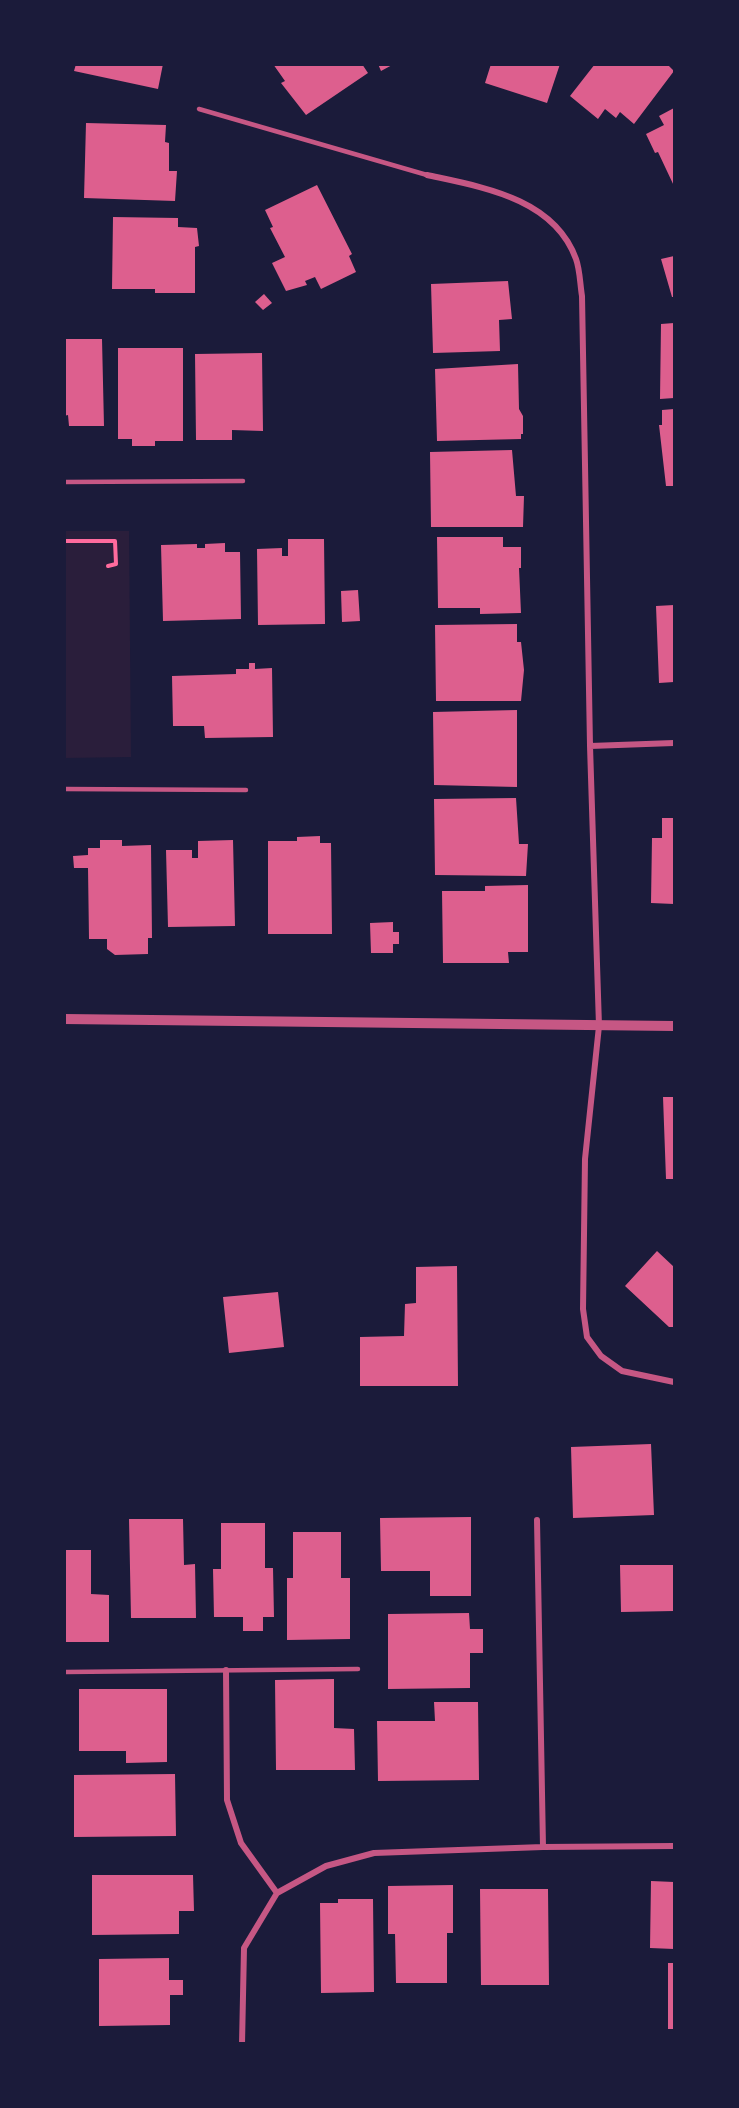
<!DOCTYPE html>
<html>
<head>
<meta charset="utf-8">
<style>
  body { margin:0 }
  #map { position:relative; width:739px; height:2108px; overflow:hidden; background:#1b1b3a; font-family:"Titillium Web",sans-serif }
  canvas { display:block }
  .frame { position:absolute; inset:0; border:66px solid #1b1b3a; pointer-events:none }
</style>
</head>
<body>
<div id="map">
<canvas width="739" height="2108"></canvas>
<div class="frame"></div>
</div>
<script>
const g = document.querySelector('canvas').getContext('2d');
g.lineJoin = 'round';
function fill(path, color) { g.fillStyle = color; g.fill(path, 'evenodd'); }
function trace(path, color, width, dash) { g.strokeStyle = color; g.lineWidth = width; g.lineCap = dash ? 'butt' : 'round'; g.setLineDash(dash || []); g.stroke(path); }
fill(new Path2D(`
  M64 531H129L131 757 65 758Z`), '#2a1e3b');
fill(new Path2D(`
  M76 64H163L158 89 74 71Z
  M273 64H362L368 73 306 115 281 83 285 81Z
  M378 64H394L381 71Z
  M491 64H560L547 103 485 83Z
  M595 64H667L674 71 634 124 620 112 616 118 605 109 598 119 570 96Z
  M674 108V186L658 152 655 153 646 134 664 125 659 116Z
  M86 123 166 125 165 142 169 143V171H177L175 201 84 198Z
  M317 185 352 254 349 256 356 272 321 289 315 277 305 281 307 285 286 291 272 263 285 257 270 228 273 227 265 210Z
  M113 217 178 218V227L197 228 199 246 195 247V293H155V289H112Z
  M674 256V297H672L661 259Z
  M508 281 512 319 499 320 500 351 433 353 431 284Z
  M264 294 272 303 263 310 255 302Z
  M674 323V398L660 399 661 324Z
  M64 339H102L104 426H69L68 415 64 416Z
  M118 348H183V441H155V446H132V439H118Z
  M262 353 263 431 232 430V440H196L195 354Z
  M518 364 519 409 523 416V434H521V439L437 441 435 369Z
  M674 409V486H666L659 425H662V410Z
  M512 450 516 496H524L523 527H431L430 452Z
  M437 537H503V547H521V568H519L521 613 480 614V608H438Z
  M288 539H324L325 624 258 625 257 549 282 548V556H288Z
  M225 543V552H240L241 619 163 621 161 545 197 544V548H205V544Z
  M358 590 360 621 342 622 341 591Z
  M674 605V682L659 683 656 606Z
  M517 624V642H521L524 670 521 701H436L435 625Z
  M249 663H255V669L272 668 273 737 205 738 204 726H173L172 676 236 674V669H249Z
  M517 710V787L434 785 433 712Z
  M516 798 519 844H528L526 876 435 875 434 799Z
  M662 818H674V904L651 903 652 838H662Z
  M320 836V843H331L332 934H268V841H297V837Z
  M100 840H122V846L151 845 152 938H148V954L115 955 107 949V939H89L88 868H74L73 856 88 855V848H100Z
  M233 840 235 926 168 927 166 850H192V858H198V841Z
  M528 885V952H508L509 963H443L442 891H485V886Z
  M393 922V932H399V944H393V953H371L370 923Z
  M663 1097H674V1179H666Z
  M657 1251 674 1267V1327H669L625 1286Z
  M457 1266 458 1386H360V1337L404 1336 405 1304 416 1303V1267Z
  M278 1292 284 1347 229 1353 223 1297Z
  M651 1444 654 1515 573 1518 571 1447Z
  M471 1517V1596H430V1571H381L380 1518Z
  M129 1519H183L184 1565 195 1564 196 1618H131Z
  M221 1523H265V1568H273L274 1617H263V1631H243V1617H214L213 1569H221Z
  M293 1532H341V1578H350V1639L287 1640V1578H293Z
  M64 1550H91V1594L109 1595V1642H64Z
  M620 1565H674V1611L621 1612Z
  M469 1613 470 1629H483V1653H470V1688L388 1689V1614Z
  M334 1679V1728L354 1729 355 1770H276L275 1680Z
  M79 1689H167V1762L126 1763V1751H79Z
  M434 1702H478L479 1780 378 1781 377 1721H435Z
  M175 1774 176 1836 74 1837V1775Z
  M92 1875H193L194 1911H179V1934L92 1935Z
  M651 1881 674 1882V1949L650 1948Z
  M453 1885V1933H447V1983H396L395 1934H388V1886Z
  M480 1889H548L549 1985H481Z
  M338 1899H373L374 1992 321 1993 320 1903H338Z
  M169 1958V1980H183V1995H170V2025L99 2026V1959Z
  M668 1963H674V2029H668Z`), '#dd5f8e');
trace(new Path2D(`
  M64 541H115L116 564 108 566`), '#ff6b9d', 4);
trace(new Path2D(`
  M199 109 427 175
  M64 482 243 481
  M64 789 246 790
  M66 1672 358 1669`), '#c65784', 4.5);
trace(new Path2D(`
  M427 175C482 187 554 198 576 259 580 270 580 284 582 296L590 746 599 1026 585 1159 583 1309 587 1337 601 1356 622 1371 674 1382
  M590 746 674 743
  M537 1520 543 1847
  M226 1670 227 1800 241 1843 277 1893
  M242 2044 244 1948 277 1893 326 1866 374 1853 543 1847 674 1846`), '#c65784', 6);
trace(new Path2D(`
  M64 1019 674 1026`), '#c65784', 10);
</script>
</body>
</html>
